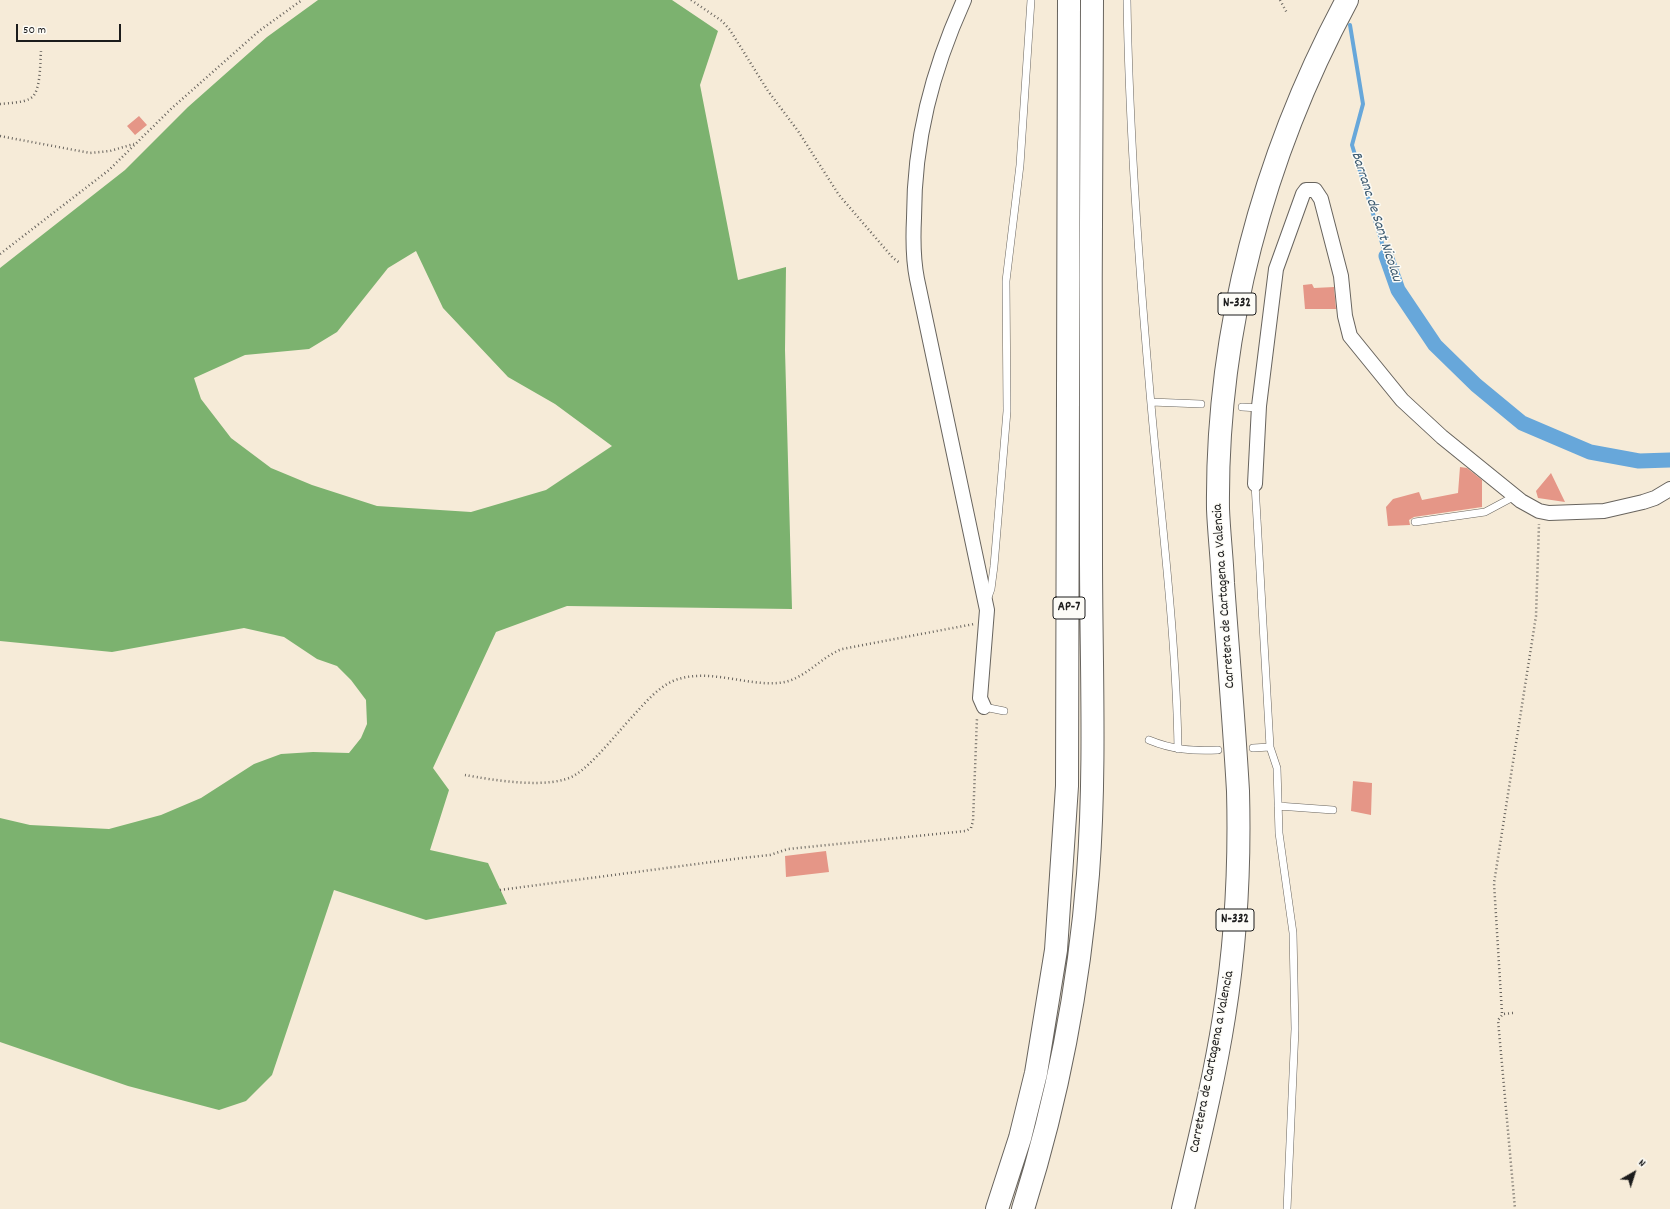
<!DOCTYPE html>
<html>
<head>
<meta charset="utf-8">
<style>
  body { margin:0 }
  #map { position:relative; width:1670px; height:1209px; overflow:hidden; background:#f6ebd8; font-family:Dekko,sans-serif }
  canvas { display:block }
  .north { position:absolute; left:1614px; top:1153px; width:40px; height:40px; -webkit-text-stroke:3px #fdfcf7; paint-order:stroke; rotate:39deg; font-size:11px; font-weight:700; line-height:16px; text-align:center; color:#1c1c1c }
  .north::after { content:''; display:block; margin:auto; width:14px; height:18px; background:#1c1c1c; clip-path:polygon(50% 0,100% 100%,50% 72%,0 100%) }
  .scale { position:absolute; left:16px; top:24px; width:105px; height:18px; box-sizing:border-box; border:2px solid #1c1c1c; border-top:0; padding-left:5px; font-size:12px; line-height:14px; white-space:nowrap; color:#1c1c1c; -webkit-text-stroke:3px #fdfcf7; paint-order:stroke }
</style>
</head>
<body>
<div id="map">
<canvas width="1670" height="1209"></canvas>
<div class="north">N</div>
<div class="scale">50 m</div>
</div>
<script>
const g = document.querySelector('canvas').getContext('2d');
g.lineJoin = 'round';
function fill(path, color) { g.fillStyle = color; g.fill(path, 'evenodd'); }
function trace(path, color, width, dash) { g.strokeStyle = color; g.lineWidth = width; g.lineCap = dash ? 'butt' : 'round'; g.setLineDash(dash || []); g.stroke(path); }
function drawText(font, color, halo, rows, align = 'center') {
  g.font = font + ' Dekko,sans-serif'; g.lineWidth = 3; g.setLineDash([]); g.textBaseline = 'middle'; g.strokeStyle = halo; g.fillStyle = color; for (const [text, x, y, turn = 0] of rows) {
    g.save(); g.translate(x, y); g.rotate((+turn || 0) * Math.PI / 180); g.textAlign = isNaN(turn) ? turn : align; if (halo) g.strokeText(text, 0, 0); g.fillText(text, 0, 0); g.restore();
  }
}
fill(new Path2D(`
  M318 0H672L718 31 700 85 738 280 786 267 785 350 792 609 567 606 496 632 433 768 449 790 430 850 488 863 507 904 426 920 334 890 272 1075 246 1101 219 1110 128 1086 0 1042V818L30 825 109 829 161 815 201 798 254 764 281 754 313 752 349 753 361 738 367 724 366 700 351 680 337 666 317 659 284 637 244 628 112 652 0 641V268L125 170 188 107 267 37ZM416 251 443 308 508 377 555 404 612 446 546 490 471 512 377 506 312 485 271 468 231 438 201 399 194 378 245 355 309 349 337 332 388 268Z`), '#7cb26f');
trace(new Path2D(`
  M1350 25 1363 104 1352 145 1386 256`), '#67a7da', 4);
trace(new Path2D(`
  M1386 256 1398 290 1435 345 1476 385 1522 423 1590 452 1639 461 1670 460`), '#67a7da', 15);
fill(new Path2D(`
  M139 116 147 125 135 135 127 126Z
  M1312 284 1314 288 1334 287 1336 309H1305L1303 285Z
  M1460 467 1467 468 1482 480V507L1414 517 1409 520 1410 525 1388 526 1386 507 1393 499 1419 492 1422 500 1458 493Z
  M1551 473 1565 502 1538 498 1536 491Z
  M1353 781 1372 783 1371 815 1351 811Z
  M826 851 829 872 786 877 785 856Z`), '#e59687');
const service = new Path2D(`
  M1127 0C1129 127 1138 254 1149 381 1159 503 1176 626 1178 749
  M1151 402 1201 404
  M1242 407 1259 408
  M1255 484 1270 747 1277 768 1279 833 1293 933 1295 1029 1287 1209
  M1415 522 1485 512 1515 496
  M987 600 991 589 994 566 1007 411 1006 281 1020 165 1031 0
  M984 707 1004 711
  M1149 740C1173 750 1193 751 1218 750
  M1253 748 1270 747
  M1278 806 1333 810`);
const minor = new Path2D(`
  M964 0C932 71 914 140 914 218 913 238 913 259 917 279L987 610 980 698 984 707
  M1255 484 1259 406 1276 269 1303 194 1306 190H1315L1321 199 1341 276 1345 316 1350 336 1402 400 1442 437 1521 501 1539 511 1549 513 1604 511 1643 502 1655 498 1670 489`);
const trunk = new Path2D(`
  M1183 1209C1198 1145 1214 1081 1224 1017 1236 942 1240 866 1238 791 1234 721 1228 652 1223 583 1222 558 1219 534 1218 509 1216 332 1263 156 1347 0`);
const motorway = new Path2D(`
  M997 1209 1020 1138 1036 1073 1056 950 1067 786 1069 0
  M1023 1209C1057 1101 1079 987 1088 874 1096 768 1091 662 1091 556 1091 371 1090 185 1092 0`);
trace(service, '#68645e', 8);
trace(minor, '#68645e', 16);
trace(trunk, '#68645e', 24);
trace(motorway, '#68645e', 24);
trace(new Path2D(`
  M691 0 722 21 730 30 768 91 798 131 839 195 893 258 900 263
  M1280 0 1287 13
  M0 104C9 103 23 103 31 98 41 92 40 62 41 51
  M0 136 90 153 110 151 134 144
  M0 254 109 170 172 108 259 31 302 0
  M465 775C492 780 551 790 575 775 592 765 618 732 632 717 644 704 657 688 673 681 706 667 746 686 778 683 804 681 819 658 842 649L974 624
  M500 890 742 858 770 855 788 849 966 831 971 828 973 821 977 718
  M1502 1013 1494 883 1536 616 1539 524
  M1513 1013 1503 1014 1498 1020 1515 1209`), '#68645e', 2.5, [1, 3]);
trace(service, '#fff', 7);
trace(minor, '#fff', 14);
trace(trunk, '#fff', 22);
trace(motorway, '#fff', 22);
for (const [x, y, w] of [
  [1237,304,38],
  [1069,608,32],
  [1235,920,38]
]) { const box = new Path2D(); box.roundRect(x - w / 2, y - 11, w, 22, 3); g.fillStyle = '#fdfcf7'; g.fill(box); trace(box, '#1c1c1c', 1); }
drawText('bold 13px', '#1c1c1c', null, [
  ["N-332",1237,304],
  ["AP-7",1069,608],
  ["N-332",1235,920]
]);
drawText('14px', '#1c1c1c', '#fdfcf7', [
  ["Carretera de Cartagena a Valencia",1225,596,-94],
  ["Carretera de Cartagena a Valencia",1213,1062,-79]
]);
drawText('italic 15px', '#3e5b71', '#fdfcf7', [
  ["Barranc de Sant Nicolau",1375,217,72]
]);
</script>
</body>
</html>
